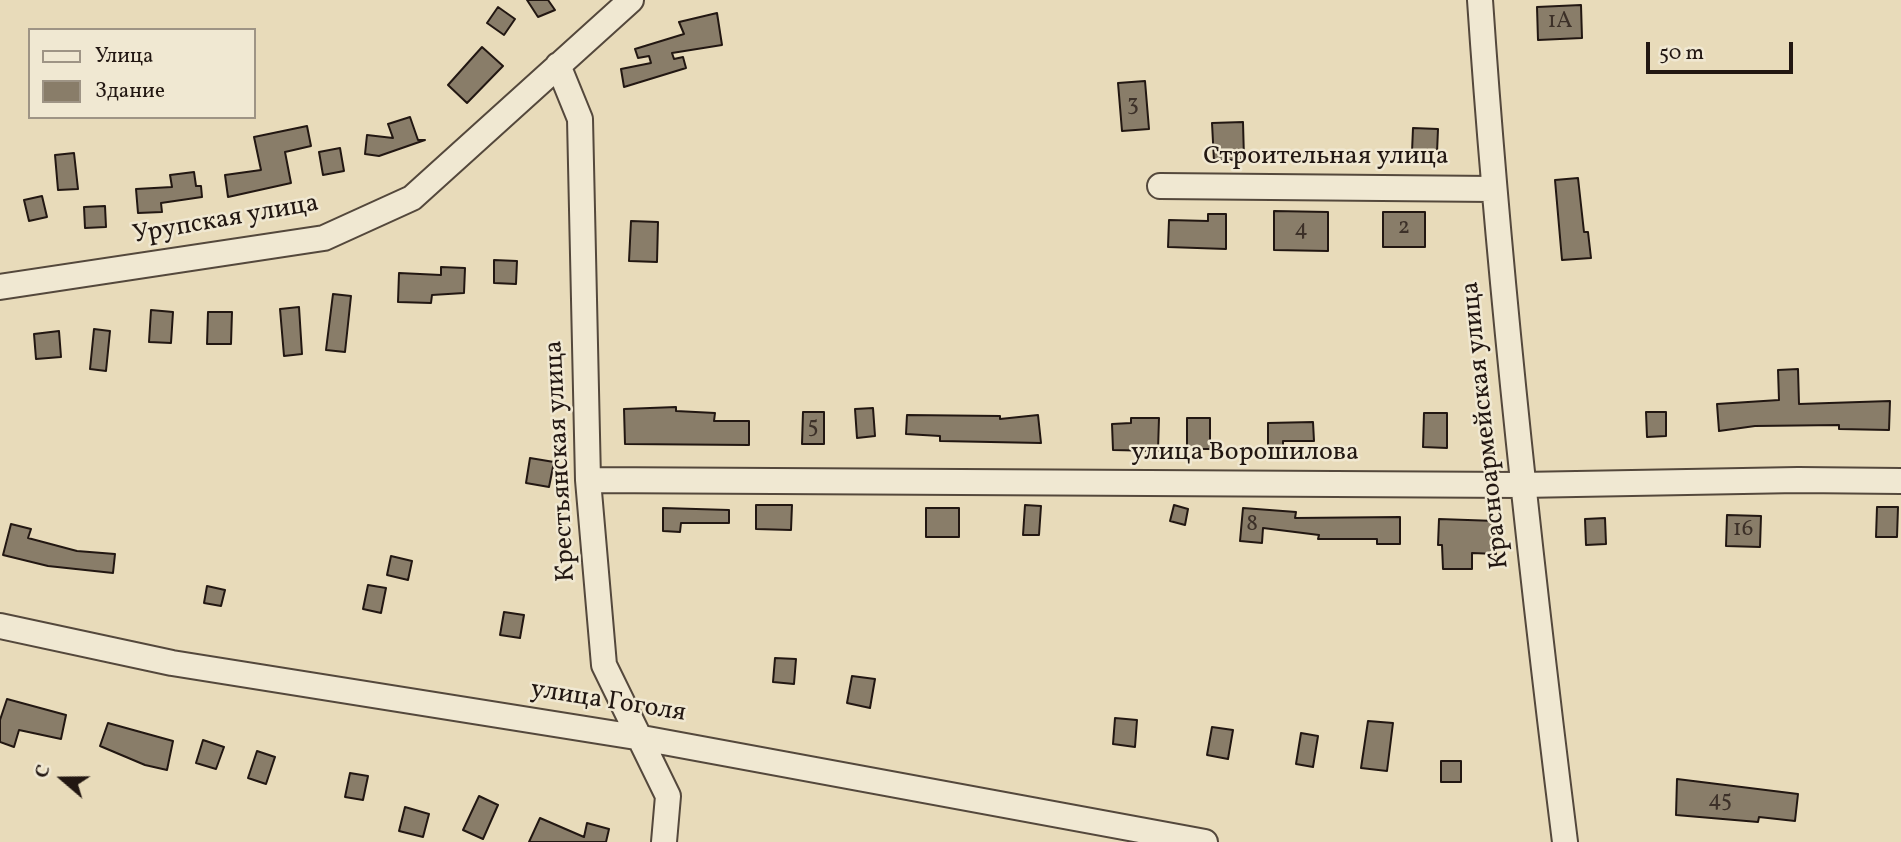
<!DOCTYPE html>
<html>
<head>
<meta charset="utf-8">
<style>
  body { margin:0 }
  #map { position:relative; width:1901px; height:842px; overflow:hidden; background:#e8dbba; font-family:Vollkorn,serif }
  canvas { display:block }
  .legend { position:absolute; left:28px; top:28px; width:228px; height:91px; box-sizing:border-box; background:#f0e8d2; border:2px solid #9e9485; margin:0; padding:9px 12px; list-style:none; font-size:21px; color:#221712 }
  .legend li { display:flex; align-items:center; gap:14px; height:35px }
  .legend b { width:35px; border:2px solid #9e9485 }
  .north { position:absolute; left:28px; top:744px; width:70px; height:70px; -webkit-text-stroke:5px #f0e8d2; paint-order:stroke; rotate:290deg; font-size:19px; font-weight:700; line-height:28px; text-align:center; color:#221712 }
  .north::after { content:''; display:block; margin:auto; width:24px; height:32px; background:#221712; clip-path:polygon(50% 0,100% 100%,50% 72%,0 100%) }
  .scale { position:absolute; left:1646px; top:42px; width:147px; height:32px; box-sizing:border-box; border:4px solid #221712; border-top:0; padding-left:9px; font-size:21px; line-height:24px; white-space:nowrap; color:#221712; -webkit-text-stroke:5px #f0e8d2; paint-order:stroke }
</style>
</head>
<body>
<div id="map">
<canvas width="1901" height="842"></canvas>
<ul class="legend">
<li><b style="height:9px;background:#f0e8d2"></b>Улица</li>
<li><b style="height:19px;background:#897d69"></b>Здание</li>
</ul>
<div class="north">С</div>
<div class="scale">50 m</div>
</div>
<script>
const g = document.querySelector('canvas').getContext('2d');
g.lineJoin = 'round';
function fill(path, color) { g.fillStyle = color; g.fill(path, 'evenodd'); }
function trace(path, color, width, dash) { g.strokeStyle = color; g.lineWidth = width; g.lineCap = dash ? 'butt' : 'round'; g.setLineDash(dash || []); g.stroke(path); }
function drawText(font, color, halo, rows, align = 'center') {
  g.font = font + ' Vollkorn,serif'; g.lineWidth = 5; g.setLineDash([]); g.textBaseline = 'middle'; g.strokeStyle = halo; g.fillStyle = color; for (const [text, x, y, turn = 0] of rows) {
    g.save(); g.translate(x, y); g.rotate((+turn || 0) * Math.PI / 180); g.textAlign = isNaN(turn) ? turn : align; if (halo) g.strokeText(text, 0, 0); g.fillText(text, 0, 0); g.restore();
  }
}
const building = new Path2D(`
  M527 0H548L555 10 538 17Z
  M1581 5 1582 38 1538 40 1537 7Z
  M498 7 515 19 504 35 487 23Z
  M717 13 722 45 672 53 674 59 683 57 686 68 624 87 621 69 651 63 649 56 638 58 635 49 684 34 679 22Z
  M482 47 503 66 467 103 448 85Z
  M1145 81 1149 129 1122 131 1118 83Z
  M410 117 418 140H425L379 156 365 154 367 135 393 138 388 124Z
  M1243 122 1244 159 1214 161 1212 123Z
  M307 126 311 146 285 152 291 183 228 197 225 175 261 170 254 137Z
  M1413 128 1438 129 1437 153 1412 152Z
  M340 148 344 171 323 175 319 152Z
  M74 153 78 189 58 190 55 155Z
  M194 172 196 186H201L202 197 161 203 162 212 138 213 136 189 172 187 170 175Z
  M1578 178 1584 232H1588L1591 258 1562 260 1555 180Z
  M42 196 47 217 29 221 24 200Z
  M105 206 106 227 85 228 84 207Z
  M1274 211 1328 212V251L1274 250Z
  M1383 212H1425V247H1383Z
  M1208 214H1226V249L1168 247 1169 220 1208 221Z
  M631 221 658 222 657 262 629 261Z
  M494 260 517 261 516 284 494 283Z
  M441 267 465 268 464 293 432 295 431 303 398 302 399 273 441 275Z
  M333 294 351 296 345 352 326 350Z
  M299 307 302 354 284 356 280 309Z
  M151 310 173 312 171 343 149 342Z
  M208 312H232L231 344H207Z
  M94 329 110 331 106 371 90 369Z
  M59 331 61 357 36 359 34 334Z
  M1798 369 1799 404 1890 401 1889 430 1839 429V425L1755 426 1719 431 1717 404 1779 400 1778 370Z
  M676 407V411L715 413 714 421H749V445L625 444 624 409Z
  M873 408 875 436 857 438 855 409Z
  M803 412H824V444H802Z
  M1646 412H1666V436L1647 437Z
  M1424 413H1447V448L1423 447Z
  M907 415 1000 416V419L1038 415 1041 443 940 441V436L906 434Z
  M1131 418H1159L1158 451 1113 450 1112 424 1131 423Z
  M1187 418H1210V449H1187Z
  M1313 422 1314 441H1283V451H1268V423Z
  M530 458 554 462 549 487 526 483Z
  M756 505H792L791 530 756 529Z
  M1025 505 1041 506 1039 535H1023Z
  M1174 505 1188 509 1185 525 1170 521Z
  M1877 507H1898L1897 537H1876Z
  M663 508 729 510V523H681L680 532 663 531Z
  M926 508H959V537H926Z
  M1243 508 1296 512 1295 518 1400 517V544H1377V539H1318L1319 535 1263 528 1262 543 1240 541Z
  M1727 515 1761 516 1760 547 1726 546Z
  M1605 518 1606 544 1586 545 1585 519Z
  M1439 519 1496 521V554L1472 553V569H1443L1442 545H1438Z
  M11 524 31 529 28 538 77 551 115 554 113 573 48 566 3 555Z
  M391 556 412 561 408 580 387 575Z
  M368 585 386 588 381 613 363 609Z
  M207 586 225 590 221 606 204 603Z
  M504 612 524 615 520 638 500 635Z
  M775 658 796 659 794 684 773 682Z
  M852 676 875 679 870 708 847 703Z
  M7 699 66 715 61 739 19 730 14 747 0 742V720Z
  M1115 718 1137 720 1135 747 1113 744Z
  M1368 721 1393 723 1387 771 1361 768Z
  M108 723 173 741 167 770 145 765 100 746Z
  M1212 727 1233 730 1228 759 1207 755Z
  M1301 733 1318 736 1313 767 1296 764Z
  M203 740 224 747 216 769 196 763Z
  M257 751 275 757 266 784 248 778Z
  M1441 761H1461V782H1441Z
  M350 773 368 776 363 800 345 797Z
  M1677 779 1798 794 1795 821 1759 817 1758 822 1676 815Z
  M479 796 498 805 483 839 463 830Z
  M405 807 429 814 423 837 399 831Z
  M540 818 584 837 587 823 609 829 606 842H529Z`);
fill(building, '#897d69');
trace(building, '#221712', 2);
const minor = new Path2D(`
  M1480 0C1499 282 1530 562 1565 842
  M558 65 580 119 588 480 604 665 668 796 664 842
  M1160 186 1493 189
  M0 287 324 238 412 198 631 0
  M588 480 1521 485 1798 480 1901 481
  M0 626 172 663 642 738 1205 842`);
trace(minor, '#54483c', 28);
trace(minor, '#f0e8d2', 24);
drawText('23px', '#3c3028', null, [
  ["1А",1560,23],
  ["3",1133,106],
  ["2",1404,229],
  ["4",1301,231],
  ["5",813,428],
  ["8",1252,526],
  ["16",1743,531],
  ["45",1720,802]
]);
drawText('26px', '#221712', '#f0e8d2', [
  ["Строительная улица",1326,158],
  ["Урупская улица",226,221,-10],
  ["Красноармейская улица",1487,425,-96],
  ["улица Ворошилова",1245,454],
  ["Крестьянская улица",562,461,-93],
  ["улица Гоголя",608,703,9]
]);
</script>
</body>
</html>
